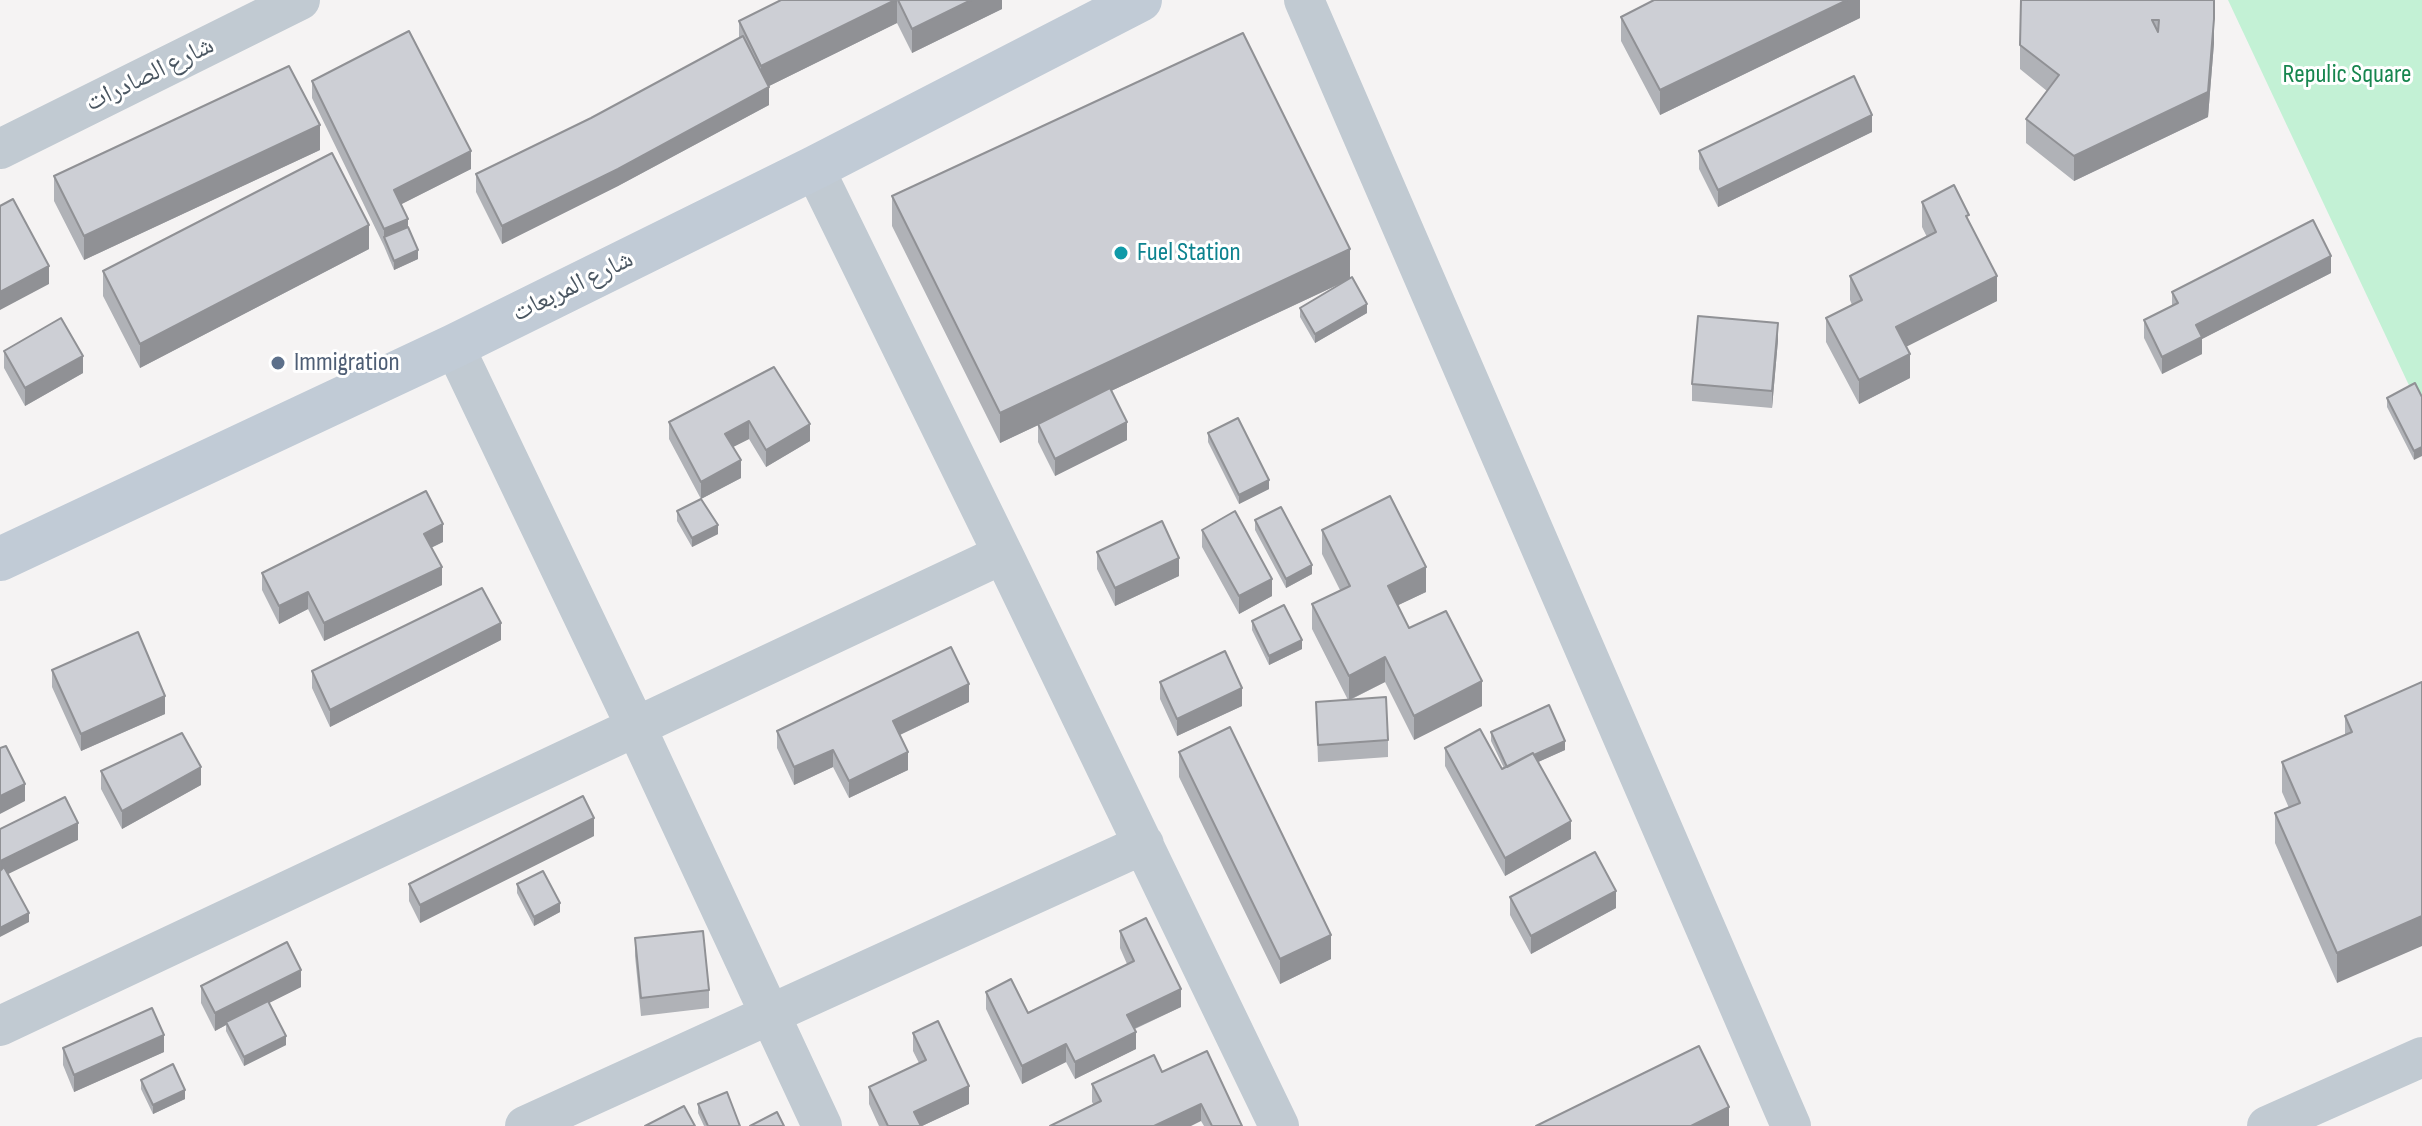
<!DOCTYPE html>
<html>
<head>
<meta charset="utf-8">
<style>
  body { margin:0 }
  canvas { display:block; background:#f5f3f3 }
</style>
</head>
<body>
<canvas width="2422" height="1126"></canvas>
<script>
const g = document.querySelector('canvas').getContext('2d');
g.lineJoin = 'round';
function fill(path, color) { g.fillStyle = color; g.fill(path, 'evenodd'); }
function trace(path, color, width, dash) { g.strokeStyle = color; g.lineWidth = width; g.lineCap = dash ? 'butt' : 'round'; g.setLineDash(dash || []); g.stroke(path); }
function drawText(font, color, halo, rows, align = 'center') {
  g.font = font + ' "Sofia Sans Condensed","Noto Naskh Arabic",sans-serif'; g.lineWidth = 6; g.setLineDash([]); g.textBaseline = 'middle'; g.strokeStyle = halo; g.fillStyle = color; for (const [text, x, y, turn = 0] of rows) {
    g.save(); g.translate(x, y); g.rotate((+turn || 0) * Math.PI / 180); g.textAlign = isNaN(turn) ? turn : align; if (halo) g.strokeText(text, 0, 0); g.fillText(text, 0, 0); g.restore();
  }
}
fill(new Path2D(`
  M2228 0H2422V413Z`), '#c3f1d5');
trace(new Path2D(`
  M1304 0 1791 1126
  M0 149 300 0
  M814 168 1003 554
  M454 346 636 727 822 1126
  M0 1026 1003 554 1279 1126
  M525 1126 1144 844
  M2267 1126 2422 1057`), '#c1cad2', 40);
trace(new Path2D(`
  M0 559 454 346 814 168 1140 0`), '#c1cbd6', 44);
fill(new Path2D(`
  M781 0H1002V9L912 53 897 23 769 86V105L618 186 502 244 476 192V174L591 118 739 38V21Z
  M1860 0V18L1660 115 1621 41V17Z
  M2214 0V43L2208 117 2074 181 2026 143V119L2047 91 2020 69V45Z
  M312 81 471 169 401 204 418 259 394 270 384 246 312 98Z
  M1872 132 1718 207 1699 169V151Z
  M320 150 84 260 54 201V176Z
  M892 196 1350 278 1367 313 1315 343 1300 317V308L1346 281 1111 391 1127 440 1055 476 1038 442V425L1000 443 892 226Z
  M1922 202 1969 222 1997 301 1906 346 1910 378 1859 404 1826 342V318L1852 305 1850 300V276L1927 237 1922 227Z
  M369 249 140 368 103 296V271Z
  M2331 273 2202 339V354L2162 374 2144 338V320L2172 306V292Z
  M1778 340 1772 408 1692 401V384Z
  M4 351 83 373 25 406 4 368Z
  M774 367 810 441 766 467 749 439 733 447 741 478 701 499 718 534 692 547 677 521V511L701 499 669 439V422Z
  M2415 383 2414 460 2387 407V398Z
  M1208 433 1269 489 1239 504 1208 442Z
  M1255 520 1312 574 1286 588 1255 530Z
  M1202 530 1272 596 1239 614 1202 547Z
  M1322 530 1426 592 1398 605 1409 628 1482 706 1414 740 1385 682 1350 700 1388 740V757L1318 762 1316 702 1348 700 1312 629V604L1340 590 1322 554Z
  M443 542 431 548 442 585 324 641 308 609 279 624 262 590V573Z
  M1097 552 1179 576 1115 606 1097 569Z
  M1252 621 1302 649 1269 665 1252 630Z
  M501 640 330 727 312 688V671Z
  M52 670 165 714 81 751 52 687Z
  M1160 682 1242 706 1177 736 1160 699Z
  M2422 682 2337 983 2275 843V813L2289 808 2282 792V762L2345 735V716Z
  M969 702 900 735 908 770 849 798 833 767 794 785 777 748V731Z
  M1491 732 1565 750 1538 762 1571 839 1505 876 1445 766V748L1502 769 1504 768 1491 741Z
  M1179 752 1331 959 1280 984 1179 777Z
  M101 771 201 785 122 829 101 789Z
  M594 836 420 923 409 901V884Z
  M517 884 560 912 534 926 517 893Z
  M1510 897 1616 908 1531 954 1510 915Z
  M1120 931 1181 1007 1135 1029 1136 1049 1075 1079 1066 1062 1022 1084 986 1009V992L1028 1013 1127 964 1120 948Z
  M635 938 709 990V1008L641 1016 635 956Z
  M201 986 301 987 269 1003 286 1045 244 1066 226 1031V1025L215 1031 201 1003Z
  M913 1033 969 1104 922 1126H879L869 1104V1087L919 1063 913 1051Z
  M63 1048 164 1052 74 1092 63 1065Z
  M1162 1072 1242 1126H1204L1201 1121 1094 1105 1092 1102V1084Z
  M141 1080 185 1099 153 1114 141 1089Z
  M698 1104 740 1126H704L698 1113Z`), '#b0b2b7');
fill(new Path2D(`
  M895 0H897V23L761 90V66Z
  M971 0H1002V9L912 53V29Z
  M1847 0H1860V18L1660 115V90Z
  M2214 19V43L2208 117 2074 181V156Z
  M769 87V105L618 186 502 244V226Z
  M1872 115V132L1718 207V190Z
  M320 125V150L84 260V236Z
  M471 151V169L394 208V190Z
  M408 219V236L384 237V229Z
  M369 225V249L140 368V344Z
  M1350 249V279L1000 443V413Z
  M418 250V259L394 270V261Z
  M2331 256V273L2202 339V354L2162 374V357L2196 325Z
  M49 266V284L0 310V292Z
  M1997 276V301L1896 352V327Z
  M1367 304V313L1315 343V334Z
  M1778 323V340L1772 408V391Z
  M1910 354V378L1859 404V380Z
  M83 356V373L25 406V388Z
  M749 421V439L725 451V434Z
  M1127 422V440L1055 476V459Z
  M810 424V441L766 467V450Z
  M2422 447V456L2414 460V451Z
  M741 460V478L701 499V482Z
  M1269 480V489L1239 504V495Z
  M443 524V542L424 551V534Z
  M718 525V534L692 547V538Z
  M1179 558V576L1115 606V588Z
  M1312 565V574L1286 588V579Z
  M442 567V585L324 641V623Z
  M1426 567V592L1388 610V586Z
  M1272 579V596L1239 614V596Z
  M308 592V609L279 624V606Z
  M501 623V640L330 727V710Z
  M1302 640V649L1269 665V656Z
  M1385 657V682L1349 700V676Z
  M1482 681V706L1414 740V716Z
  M969 684V702L893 738V721Z
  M1242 688V706L1177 736V719Z
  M165 696V714L81 751V734Z
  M1565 741V750L1507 776V767Z
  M833 750V767L794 785V767Z
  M908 752V770L849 798V781Z
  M201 767V785L122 829V811Z
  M25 784V801L0 814V796Z
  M594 818V836L420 923V905Z
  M1571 821V839L1505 876V858Z
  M78 823V840L0 878V861Z
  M1616 891V908L1531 954V936Z
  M560 903V912L534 926V917Z
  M29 913V922L0 937V928Z
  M2422 916V946L2337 983V953Z
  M1331 935V959L1280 984V959Z
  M301 970V987L227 1024 226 1022V1025L215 1031V1013Z
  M1181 989V1007L1127 1032V1015Z
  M1136 1032V1049L1075 1079V1062Z
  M164 1035V1052L74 1092V1075Z
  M286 1036V1045L244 1066V1057Z
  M1066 1044V1062L1022 1084V1066Z
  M969 1086V1104L922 1126H914V1112Z
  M185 1090V1099L153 1114V1105Z
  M1201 1104V1121L1191 1126H1154Z
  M1729 1107V1126H1691Z`), '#909195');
const building = new Path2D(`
  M781 0H895L761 66 739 21Z
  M898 0H971L912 29Z
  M1654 0H1847L1660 90 1621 17Z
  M2021 0H2214V19L2208 92 2074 156 2026 119 2059 75 2020 45ZM2152 20H2159L2158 32Z
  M409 31 471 151 394 190 408 219 384 229 312 81Z
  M1243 33 1350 249 1000 413 892 196Z
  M743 36 769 87 618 169 502 226 476 174 591 118Z
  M289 66 320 125 84 236 54 176Z
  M1854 76 1872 115 1718 190 1699 151Z
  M332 153 369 225 140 344 103 271Z
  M1954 185 1969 215 1966 216 1997 276 1896 327 1910 354 1859 380 1826 318 1862 300 1850 276 1936 232 1922 202Z
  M13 199 49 266 0 292V206Z
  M2313 220 2331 256 2196 325 2202 337 2162 357 2144 320 2178 303 2172 292Z
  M408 227 418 250 394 261 384 237Z
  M1352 277 1367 304 1315 334 1300 308Z
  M1698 316 1778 323 1772 391 1692 384Z
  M61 318 83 356 25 388 4 351Z
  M774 367 810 424 766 450 749 421 725 434 741 460 701 482 669 422Z
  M2415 383 2422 397V447L2414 451 2387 398Z
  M1110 388 1127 422 1055 459 1038 424Z
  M1238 418 1269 480 1239 495 1208 433Z
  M426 491 443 524 424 534 442 567 324 623 308 592 279 606 262 573Z
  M1390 496 1426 567 1388 586 1409 628 1446 611 1482 681 1414 716 1385 657 1349 676 1312 604 1350 586 1322 530Z
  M701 499 718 525 692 538 677 511Z
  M1281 507 1312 565 1286 579 1255 520Z
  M1235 511 1272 579 1239 596 1202 530Z
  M1162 521 1179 558 1115 588 1097 552Z
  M482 588 501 623 330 710 312 671Z
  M1284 605 1302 640 1269 656 1252 621Z
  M138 632 165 696 81 734 52 670Z
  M951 647 969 684 893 721 908 752 849 781 833 750 794 767 777 731Z
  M1225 651 1242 688 1177 719 1160 682Z
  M2422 682V916L2337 953 2275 813 2300 803 2282 762 2352 732 2345 716Z
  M1386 697 1388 740 1318 745 1316 702Z
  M1549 705 1565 741 1534 755 1533 753 1507 767 1491 732Z
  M1230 727 1331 935 1280 959 1179 752Z
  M1480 729 1502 769 1533 753 1571 821 1505 858 1445 748Z
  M182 733 201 767 122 811 101 771Z
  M6 746 25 784 0 796V748Z
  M583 796 594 818 420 905 409 884Z
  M65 797 78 823 0 861V829Z
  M1595 852 1616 891 1531 936 1510 897Z
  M4 867 29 913 0 928V871Z
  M543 871 560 903 534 917 517 884Z
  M1146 918 1181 989 1127 1015 1136 1032 1075 1062 1066 1044 1022 1066 986 992 1011 979 1028 1013 1134 961 1120 931Z
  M703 931 709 990 641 998 635 938Z
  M287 942 301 970 215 1013 201 986Z
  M268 1001 286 1036 244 1057 226 1022Z
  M152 1008 164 1035 74 1075 63 1048Z
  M938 1021 969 1086 914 1112 921 1126H888L869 1087 926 1060 913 1033Z
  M1699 1046 1729 1107 1691 1126H1536Z
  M1207 1051 1242 1126H1212L1201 1104 1154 1126H1050L1101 1101 1092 1084 1154 1055 1162 1072Z
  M173 1064 185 1090 153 1105 141 1080Z
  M727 1092 740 1126H708L698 1104Z
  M684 1106 695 1126H645Z
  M777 1112 784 1126H750Z`);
fill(building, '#cdcfd5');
trace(building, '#909195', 2);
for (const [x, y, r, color] of [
  [1121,253,8,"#0f9aa8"],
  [278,363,8,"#5c6f8a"]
]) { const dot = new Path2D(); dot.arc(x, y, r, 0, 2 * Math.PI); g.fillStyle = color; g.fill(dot); trace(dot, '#fff', 3); }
drawText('26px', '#4a5661', '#fff', [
  ["شارع الصادرات",150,75,-26],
  ["شارع المربعات",573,287,-26]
]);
drawText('26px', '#17864f', '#fff', [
  ["Repulic Square",2347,75]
]);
drawText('26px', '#0d838f', '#fff', [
  ["Fuel Station",1137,253]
], 'left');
drawText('26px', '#4e5e75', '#fff', [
  ["Immigration",294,363]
], 'left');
</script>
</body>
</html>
